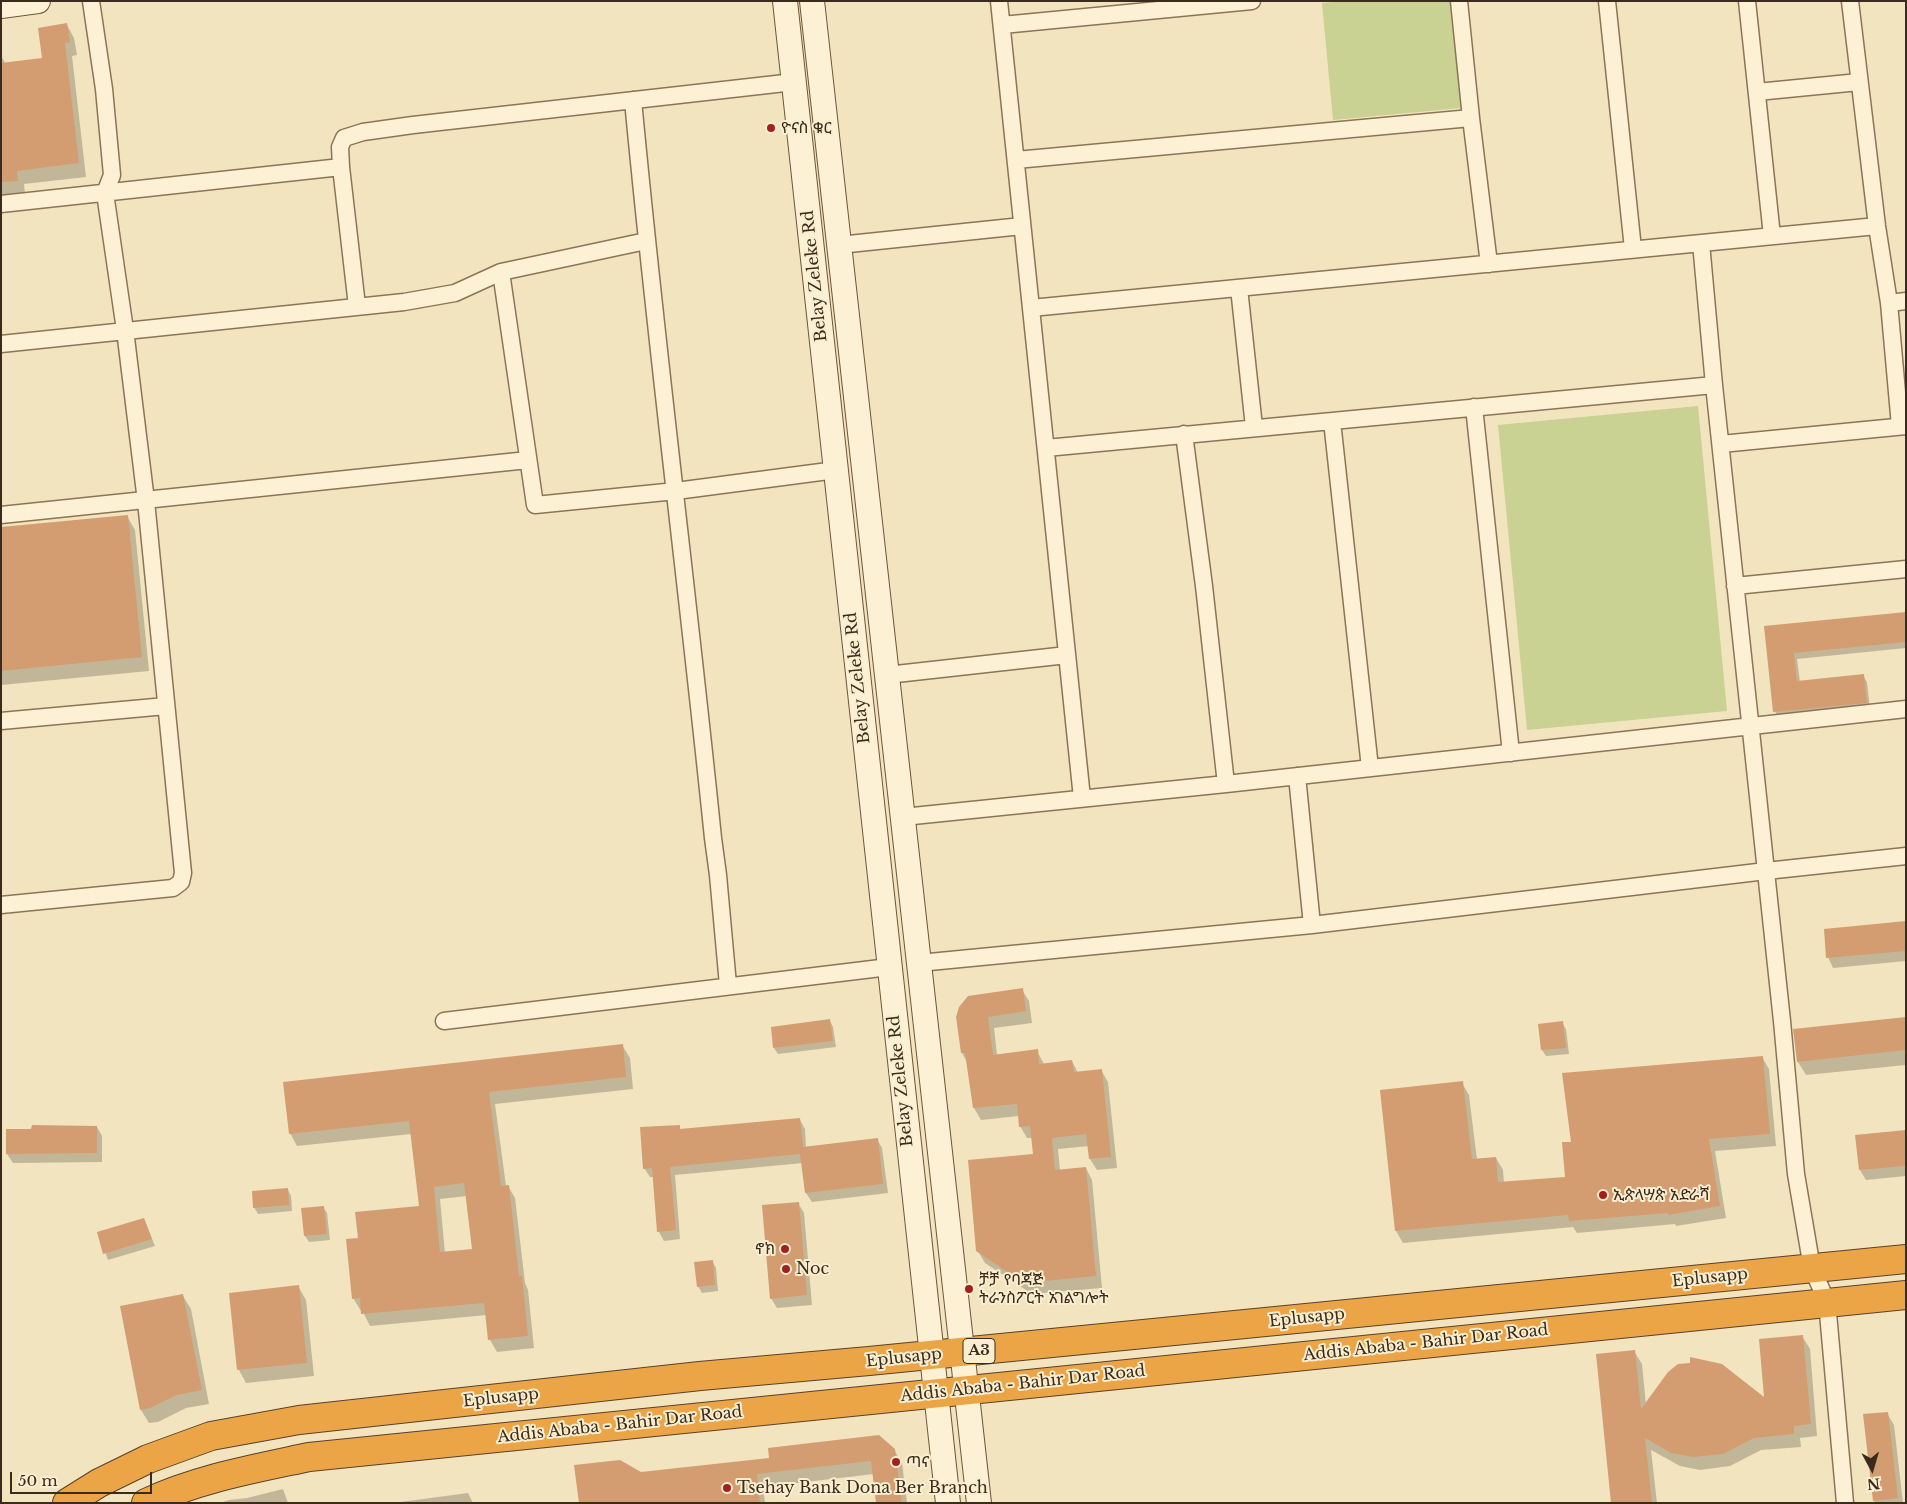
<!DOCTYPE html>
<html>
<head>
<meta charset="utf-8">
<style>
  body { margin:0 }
  #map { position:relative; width:1907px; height:1504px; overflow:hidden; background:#f2e4bf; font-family:"Libre Baskerville",serif }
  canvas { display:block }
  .frame { position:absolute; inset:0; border:2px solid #3b2b1c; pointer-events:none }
  .north { position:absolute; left:1847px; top:1444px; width:50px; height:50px; -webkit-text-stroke:4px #f9eed0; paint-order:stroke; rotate:174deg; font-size:14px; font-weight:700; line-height:20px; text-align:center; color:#3b2b1c }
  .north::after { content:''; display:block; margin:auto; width:18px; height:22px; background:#3b2b1c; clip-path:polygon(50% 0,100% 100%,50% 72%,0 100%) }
  .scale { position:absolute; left:10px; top:1472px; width:142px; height:22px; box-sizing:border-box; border:2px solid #3b2b1c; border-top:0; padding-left:6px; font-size:15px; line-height:18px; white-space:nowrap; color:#3b2b1c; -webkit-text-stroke:4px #f9eed0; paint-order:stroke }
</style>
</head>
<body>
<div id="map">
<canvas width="1907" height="1504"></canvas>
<div class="frame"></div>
<div class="north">N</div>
<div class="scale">50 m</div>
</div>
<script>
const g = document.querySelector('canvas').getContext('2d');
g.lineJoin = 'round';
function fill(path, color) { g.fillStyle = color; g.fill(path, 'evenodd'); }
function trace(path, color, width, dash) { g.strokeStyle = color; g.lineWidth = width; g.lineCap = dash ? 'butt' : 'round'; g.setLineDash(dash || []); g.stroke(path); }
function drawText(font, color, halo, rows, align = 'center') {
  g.font = font + ' "Libre Baskerville","Noto Sans Ethiopic",serif'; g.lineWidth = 4; g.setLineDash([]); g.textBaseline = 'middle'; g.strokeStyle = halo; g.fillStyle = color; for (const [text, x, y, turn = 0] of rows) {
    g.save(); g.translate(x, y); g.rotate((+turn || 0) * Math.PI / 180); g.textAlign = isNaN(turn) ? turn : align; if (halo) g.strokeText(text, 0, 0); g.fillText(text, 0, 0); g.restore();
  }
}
fill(new Path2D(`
  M1344 1H1451L1461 108 1333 120 1322 3Z
  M1698 406 1727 711 1527 730 1498 425Z`), '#c9d292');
fill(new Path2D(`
  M67 25 74 38 77 55 72 56 86 177 24 184 25 194 1 196V56L6 64 44 59Z
  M127 516 135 530 149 671 1 685V528Z
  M1906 613V648L1797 659 1800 682 1863 676 1867 682 1870 709 1778 718 1775 711 1765 627Z
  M1906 923V961L1833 968 1828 957Z
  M1022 990 1029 1001 1032 1023 994 1028 997 1055 1037 1051 1044 1064 1072 1061 1078 1073 1101 1070 1108 1082 1117 1168 1097 1170 1090 1159 1089 1146 1058 1149 1060 1170 1086 1168 1092 1180 1102 1288 1032 1294 985 1263 978 1251 1035 1155 1032 1138H1027L1020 1126 1019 1116 981 1120 974 1108 967 1062 962 1053 957 1018Z
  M1906 1018V1065L1806 1075 1798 1062Z
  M830 1021 833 1027 836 1047 778 1054 774 1048Z
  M1562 1023 1566 1029 1569 1054 1546 1056 1542 1050Z
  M622 1045 630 1058 633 1089 495 1104 506 1186H508L515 1198 525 1283 528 1290 534 1348 497 1352 490 1340 487 1315 370 1326 362 1310 361 1311 353 1298 359 1239 420 1207 411 1134 297 1146 290 1133ZM467 1196 473 1250 445 1253 440 1199Z
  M1762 1057 1769 1069 1776 1146 1715 1151 1726 1218 1676 1226 1675 1224 1577 1233 1573 1227 1403 1243 1396 1231 1381 1091 1462 1083 1469 1095 1477 1160 1496 1158 1503 1170 1504 1183 1566 1178 1572 1143Z
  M800 1120 805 1129 806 1147 877 1139 882 1148 888 1193 812 1202 806 1193 803 1163 675 1175 680 1239 664 1241 659 1232 654 1177H650L644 1168 679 1126 681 1130Z
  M97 1127 102 1136V1162L13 1163 7 1154Z
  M1906 1131V1176L1866 1180 1860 1170Z
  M288 1190 291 1196 292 1211 258 1214 254 1207Z
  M798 1203 804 1213 812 1305 777 1308 771 1298Z
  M323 1207 327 1213 330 1240 309 1242 305 1236Z
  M144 1219 155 1246 108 1260 98 1233Z
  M712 1261 716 1268 718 1291 702 1293 698 1286Z
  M298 1286 306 1300 314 1376 246 1383 239 1370Z
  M183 1296 191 1309 209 1404 186 1408 158 1422 149 1423 141 1410Z
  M1802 1336 1810 1349 1817 1436 1800 1438 1801 1447 1761 1450 1730 1466 1700 1470 1680 1466 1651 1450 1657 1503H1612L1634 1351 1642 1364 1646 1405 1766 1400Z
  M1887 1413 1894 1425 1903 1503H1875L1874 1500Z
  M894 1450 902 1463 907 1503H877L874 1474 763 1487 765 1503H580L641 1474Z
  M283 1489 288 1503H220L229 1500 247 1498Z
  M468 1493 473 1503H393Z`), '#0003');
fill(new Path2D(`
  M67 23 70 42 65 43 79 163 17 171 18 181 1 182V63L42 58 38 28Z
  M128 515 142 657 1 671V527Z
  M1906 612V642L1794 653 1797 681 1864 674 1867 703 1773 712 1764 626Z
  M1906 921V951L1826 958 1824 929Z
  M1023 988 1026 1011 988 1017 993 1055 1038 1049 1039 1064 1072 1060 1074 1072 1102 1069 1111 1157 1089 1159 1086 1134 1052 1138 1055 1170 1086 1167 1096 1276 1024 1283 976 1251 968 1160 1033 1154 1030 1126 1019 1127 1017 1104 973 1108 965 1053H961L956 1017 959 1007 968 996Z
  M1906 1017V1050L1797 1062 1793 1029Z
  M830 1019 833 1041 773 1048 771 1027Z
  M1563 1021 1566 1048 1541 1050 1538 1024Z
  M623 1044 626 1077 489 1092 501 1186 509 1185 519 1276H522L528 1336 488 1340 484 1303 361 1314 360 1298 352 1299 346 1239 358 1238 355 1212 419 1206 409 1121 289 1134 283 1082ZM464 1183 472 1249 440 1252 434 1187Z
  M1763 1056 1770 1134 1709 1139 1720 1206 1668 1215V1213L1569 1221 1568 1215 1395 1231 1380 1090 1463 1081 1472 1159 1496 1157 1498 1182 1565 1177 1562 1142H1571L1562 1073Z
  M800 1118 803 1147 878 1138 883 1184 805 1193 800 1154 670 1167 676 1230 657 1232 652 1168 643 1169 640 1127 680 1125V1129Z
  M32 1125 97 1126V1153L6 1154V1129H31Z
  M1906 1130V1166L1859 1170 1855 1135Z
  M288 1188 289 1205 253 1208 252 1191Z
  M799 1202 807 1295 770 1299 762 1205Z
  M324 1206 327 1234 304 1236 301 1208Z
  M144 1218 152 1239 103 1254 97 1232Z
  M713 1260 715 1285 697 1287 694 1262Z
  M299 1285 307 1363 237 1370 229 1293Z
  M183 1294 202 1390 177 1395 150 1408 140 1410 120 1306Z
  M1803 1335 1811 1424 1794 1426V1434L1754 1438 1723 1454 1693 1457 1671 1453 1645 1438 1652 1503H1611L1596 1354 1635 1350 1641 1409 1668 1372 1678 1364 1690 1363V1357L1722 1364 1764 1397 1759 1339Z
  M1888 1412 1898 1498 1873 1501 1863 1414Z
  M879 1435 895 1449 902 1503H876L871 1461 757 1474 760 1503H579L574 1465 620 1460 641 1472 769 1458 768 1448Z`), '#d49c71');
const street = new Path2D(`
  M999 1 1082 798
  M1459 1 1471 118 1489 264
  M1607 1 1633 249
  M1747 1 1772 236
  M1850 1 1877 226 1889 303 1900 426
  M1002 25 1252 1
  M1757 92 1859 82
  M633 100C656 347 688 592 713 838L718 875 728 985
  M1016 160 1471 118
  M1 204 341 167
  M1701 243 1714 385 1782 1021 1796 1174 1812 1268 1827 1302 1845 1503
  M839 245 1022 226
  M501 272 535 505 676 491 836 470
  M1239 288 1254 427
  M1889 303 1906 301
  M357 306 341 167 340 147 344 138 363 132 413 125 794 82
  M1031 308 1877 226
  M1 344 404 302 455 293 501 272 646 241
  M1474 407 1511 753
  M1332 421 1370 768
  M1184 434 1204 586 1226 784
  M1721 444 1906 426
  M1046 448 1714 385
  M1 515 528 460
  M1735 586 1906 569
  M887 675 1067 655
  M1 721 166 706
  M1297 776 1312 925
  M903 817 1226 784 1906 709
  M1 905 173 888 181 882 183 873 146 501 125 330 105 193 112 175 104 89 91 1
  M919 963 1312 925 1766 871 1906 856
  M444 1021 889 967`);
const secondary = new Path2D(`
  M785 1 948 1503
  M812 1 979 1503
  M1 6 38 1`);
const highway = new Path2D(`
  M67 1503 99 1483 148 1459 211 1436 299 1420 700 1376 869 1361 1906 1259
  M146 1503C197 1479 253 1469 309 1457L1906 1295`);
trace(street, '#8d7456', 19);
trace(secondary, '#6f5539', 26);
trace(highway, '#5a412a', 30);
trace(street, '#fcf1d4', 16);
trace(secondary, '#fcf1d4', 24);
trace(highway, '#eba547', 28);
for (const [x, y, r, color] of [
  [771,128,5,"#a3201f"],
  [1603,1195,5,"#a3201f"],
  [785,1249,5,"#a3201f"],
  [786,1269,5,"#a3201f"],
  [969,1289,5,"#a3201f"],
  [896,1462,5,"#a3201f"],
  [727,1488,5,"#a3201f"]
]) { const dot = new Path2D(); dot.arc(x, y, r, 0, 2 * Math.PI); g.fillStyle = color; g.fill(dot); trace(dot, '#f9eed0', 2); }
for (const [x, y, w] of [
  [979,1351,32]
]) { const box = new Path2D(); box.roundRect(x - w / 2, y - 12.5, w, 25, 4); g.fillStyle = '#f9eed0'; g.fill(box); trace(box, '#3b2b1c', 1); }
drawText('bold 15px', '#3b2b1c', null, [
  ["A3",979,1351]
]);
drawText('16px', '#3b2b1c', '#f9eed0', [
  ["ዮናስ ቁር",781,128],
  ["ኢጵላሣጵ አድራሻ",1613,1195],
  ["ኖክ",775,1249,"right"],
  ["Noc",796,1269],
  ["ቻቻ የባጃጅ",979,1280],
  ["ትራንስፖርት አገልግሎት",979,1298],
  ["ጣና",906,1462],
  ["Tsehay Bank Dona Ber Branch",737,1488]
], 'left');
drawText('16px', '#3b2b1c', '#f9eed0', [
  ["Belay Zeleke Rd",815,276,-96],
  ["Belay Zeleke Rd",858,678,-96],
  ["Belay Zeleke Rd",901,1081,-96],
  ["Eplusapp",1710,1278,-6],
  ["Eplusapp",1307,1318,-6],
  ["Addis Ababa - Bahir Dar Road",1426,1343,-6],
  ["Eplusapp",904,1358,-6],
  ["Addis Ababa - Bahir Dar Road",1023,1384,-6],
  ["Eplusapp",501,1398,-6],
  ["Addis Ababa - Bahir Dar Road",620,1425,-6]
]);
</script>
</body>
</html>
